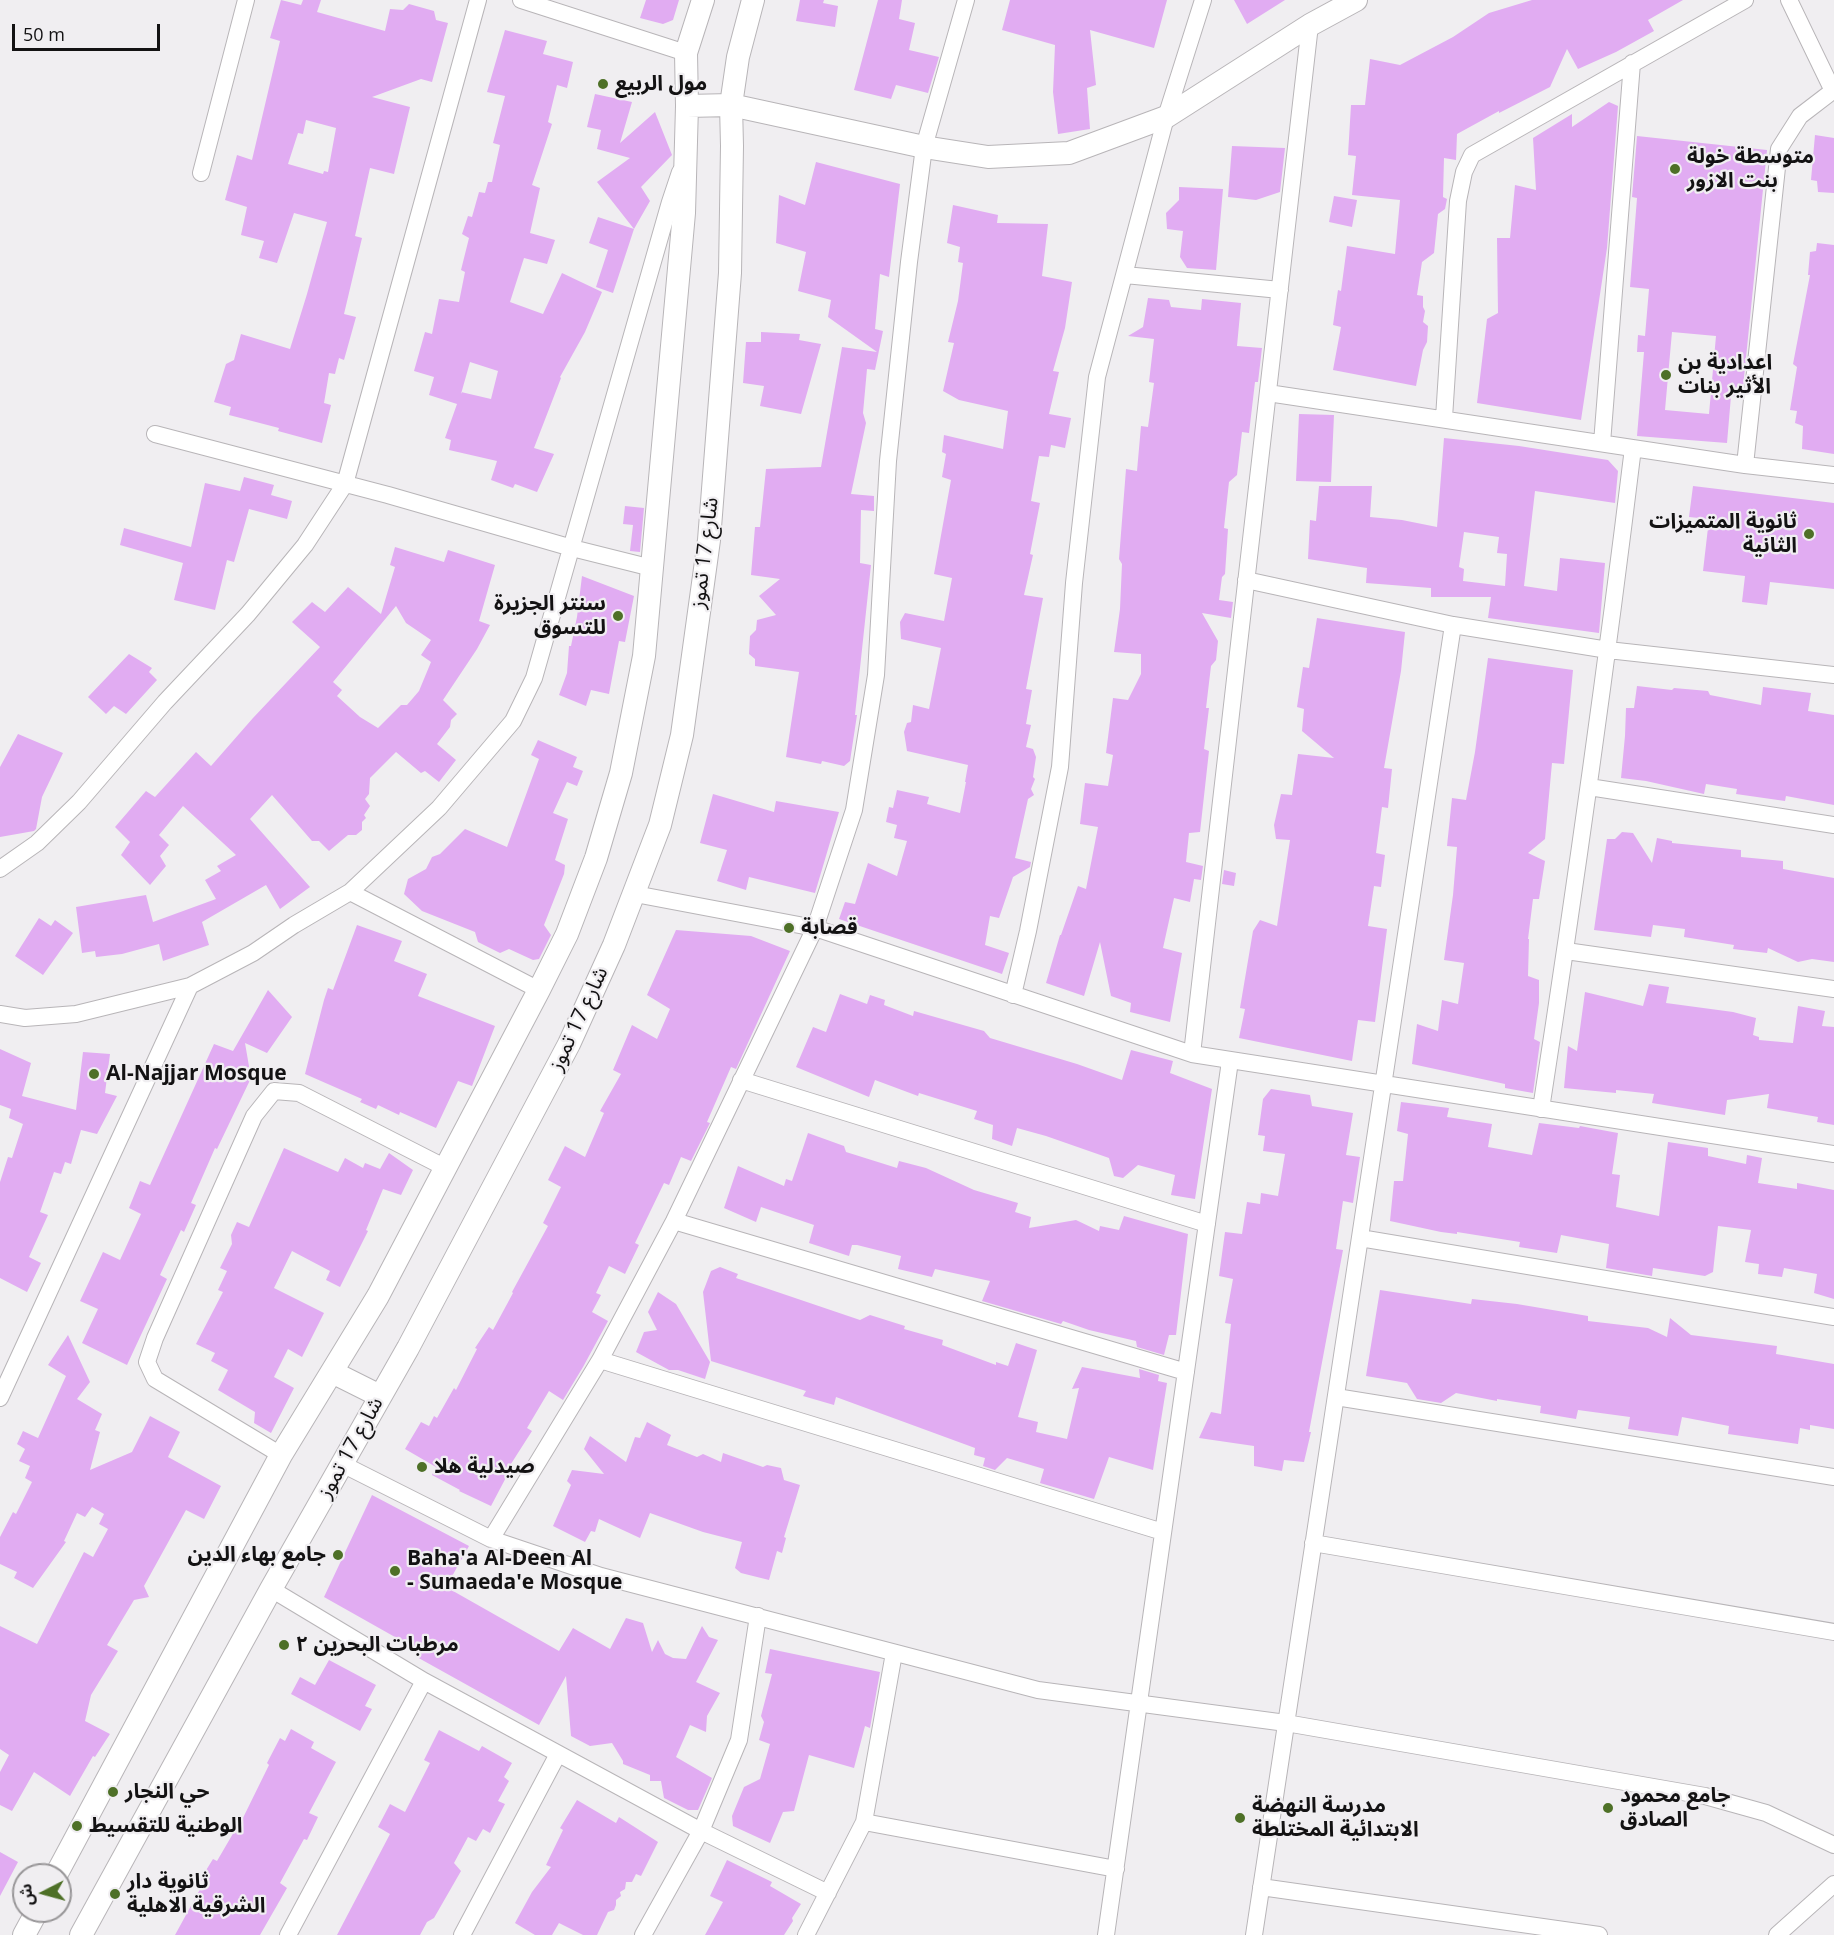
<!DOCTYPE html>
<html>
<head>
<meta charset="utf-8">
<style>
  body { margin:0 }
  #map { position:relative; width:1834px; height:1935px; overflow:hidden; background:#f0eef1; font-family:"Open Sans","Noto Sans Arabic",sans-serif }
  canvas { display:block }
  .north { position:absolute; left:12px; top:1863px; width:60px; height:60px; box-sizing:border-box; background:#f0eef1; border:2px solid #989698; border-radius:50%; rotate:264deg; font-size:16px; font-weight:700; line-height:24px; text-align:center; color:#131213 }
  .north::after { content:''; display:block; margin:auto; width:21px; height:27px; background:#4e7027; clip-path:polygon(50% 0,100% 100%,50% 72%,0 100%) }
  .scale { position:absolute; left:12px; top:24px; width:148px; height:27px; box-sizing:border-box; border:3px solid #131213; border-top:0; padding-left:8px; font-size:18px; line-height:21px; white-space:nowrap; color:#131213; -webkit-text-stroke:4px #f0eef1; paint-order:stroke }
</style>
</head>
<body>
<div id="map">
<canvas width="1834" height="1935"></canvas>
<div class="north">ش</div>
<div class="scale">50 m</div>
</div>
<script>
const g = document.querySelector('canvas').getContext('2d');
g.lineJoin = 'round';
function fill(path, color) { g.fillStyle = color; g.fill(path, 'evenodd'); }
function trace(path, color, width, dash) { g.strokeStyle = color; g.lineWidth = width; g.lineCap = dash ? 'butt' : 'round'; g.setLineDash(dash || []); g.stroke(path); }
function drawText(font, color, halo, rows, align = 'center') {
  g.font = font + ' "Open Sans","Noto Sans Arabic",sans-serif'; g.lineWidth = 4.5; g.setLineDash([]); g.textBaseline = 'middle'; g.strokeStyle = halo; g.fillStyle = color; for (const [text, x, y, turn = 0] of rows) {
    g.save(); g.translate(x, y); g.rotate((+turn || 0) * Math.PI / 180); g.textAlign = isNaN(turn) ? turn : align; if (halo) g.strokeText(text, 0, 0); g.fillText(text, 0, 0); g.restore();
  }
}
fill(new Path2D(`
  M281 0 301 5 303 0H321L317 12 385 31 390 9 403 10 409 4 434 11 436 20 448 23 432 82 421 79 372 97 410 107 394 174 370 168 355 236 362 238 344 314 356 317 344 360 339 358 335 374 329 373 324 403 331 405 322 443 278 431 279 428 229 415 231 407 214 402 226 364 234 360 241 334 290 349 307 294 327 222 294 213 277 263 259 258 264 241 241 235 247 207 225 200 237 155 252 160 280 41 270 38ZM306 120 336 128 328 172 324 171 323 174 288 164 298 133 303 134Z
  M646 0H679L673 20 663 24 640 18Z
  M800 0H824L823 3 838 6 835 27 796 21Z
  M878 0H902L899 19 915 23 909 50 939 57 928 93 896 85 891 99 854 90Z
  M1010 0H1167L1154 48 1090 30 1096 85 1087 88 1090 129 1058 134 1053 92 1055 45 1002 30Z
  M1234 0H1285L1247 24Z
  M1532 0H1683L1648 20 1654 31 1616 52 1578 69 1567 49 1550 87 1499 113V111L1457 134 1456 160 1444 158 1443 197 1447 199 1445 209 1438 214 1434 253 1422 262 1417 295 1423 296V307L1425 311 1423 322 1428 326 1427 342 1423 350 1416 386 1333 370 1341 327 1333 325 1338 290 1341 291 1347 246 1395 254 1400 200 1352 195 1356 156 1348 155 1351 105H1365L1370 59 1400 65 1453 37 1489 13Z
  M505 30 547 41 543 54 573 62 567 88 557 85 548 122 552 124 532 185 540 188 530 233 555 240 547 264 524 258 510 302 543 314 562 273 602 292 585 332 560 377 561 378 534 448 554 454 537 492 515 484 513 488 491 480 497 461 449 450 451 440 445 438 457 404 429 395 434 377 414 371 425 332 432 334 439 299 459 302 465 272 461 270 469 238 462 234 468 216 472 217 479 192 485 193 488 182H492L500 145 493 143 505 96 487 92ZM470 362 498 371 491 399 461 392V394Z
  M595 94 632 102 620 143 655 112 672 155 641 187 650 201 634 229 597 182 630 158 597 149 601 130 587 127Z
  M1609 102 1618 106 1607 248 1581 420 1477 403 1487 319 1498 313 1497 238H1510L1515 185 1536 190 1533 138 1572 114V127Z
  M1815 135 1834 138V193L1818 192 1817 181 1811 180Z
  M1637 136 1767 150 1742 397 1731 396 1727 443 1637 436 1644 352H1637L1638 335 1645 336 1649 289 1630 287 1637 198 1632 197ZM1672 332 1716 336 1709 414 1665 410Z
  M1232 146 1285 148 1280 192 1256 200 1228 197Z
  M816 162 900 184 889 277 880 274 875 329 883 331 875 370 867 369 863 413 866 423 851 494 874 496V511L861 510 860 563 871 565 855 715H857L850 761 844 766 822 761 821 764 786 757 799 672 755 666V659L749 654 750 636 756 630 757 620 776 615 759 596 780 579 751 575 755 527H760L766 469 821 467 842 347 877 352 828 317 831 300 798 291 806 252 776 243 779 195 805 205Z
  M1179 187 1223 189 1216 270 1187 268 1180 257 1183 231 1167 229 1166 213 1179 200Z
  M1334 196 1357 200 1352 227 1329 222Z
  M953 205 998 215 997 223 1048 224 1042 276 1072 282 1065 328 1053 371 1059 372 1049 414 1071 418 1065 448 1051 445 1049 457 1039 456 1031 501 1040 503 1030 554 1033 555 1024 595 1043 598 1026 689 1032 690 1026 724 1031 725 1026 747 1033 749 1036 757 1033 777 1035 779 1031 789 1034 795 1028 799 1015 858 1031 862 1030 867 1013 877 999 918 990 916 985 945 1009 953 1002 974 839 919 845 902 855 904 868 863 897 876 907 841 894 838 897 825 886 822 889 807 893 808 897 790 929 797 927 804 960 813 966 782H965L968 765 907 751 904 732 907 723 911 722 913 705 929 709 941 648 901 639 900 622 905 613 944 621 952 578 934 574 951 480 942 477 946 454 942 452 944 435 1003 449 1008 411 959 400 943 391 954 343 948 342 958 301 963 263 958 262 960 247 947 243Z
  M598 217 634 229 613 293 596 287 608 250 589 243Z
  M1817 243 1834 245V454L1802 449 1803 426 1795 423 1797 411 1790 410 1797 367 1793 364 1810 275H1808L1810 252 1816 251Z
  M1148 298 1169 300 1171 307 1201 310 1202 299 1241 303 1237 346 1262 348 1258 382H1255L1249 433 1242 432 1237 475 1229 482 1224 528 1228 529 1225 574 1222 577 1219 600 1233 602 1231 618 1202 613 1218 641 1216 660 1211 666 1206 708H1209L1204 749 1209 751 1200 832 1189 833 1186 862 1203 866 1201 880 1194 879 1190 902 1174 898 1163 948 1182 953 1170 1022 1130 1012 1131 1003 1111 996 1100 942 1084 996 1046 983 1060 935H1061L1078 886 1086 889 1098 827 1080 824 1085 783 1108 786 1113 755 1106 753 1113 698 1128 700 1141 674V654L1114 652 1120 609 1122 564 1119 559 1126 469 1137 471 1141 426 1148 427 1154 383 1149 382 1154 339 1128 336 1143 327Z
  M761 332 800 334 799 340 821 344 801 414 760 406 764 386 743 383 746 342H761Z
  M1299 414 1334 415 1331 482 1296 481Z
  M1444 438 1519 446 1608 460 1618 471 1615 503 1535 491 1524 586 1557 591 1560 558 1605 563 1599 633 1488 618 1491 597H1431V588L1366 583 1367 568 1308 559 1310 520 1316 521 1319 486H1372L1370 517 1402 520 1437 527ZM1464 532 1499 537 1497 553 1507 554 1505 586 1463 581 1464 569 1459 567Z
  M244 477 274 485 271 495 292 501 287 519 249 509 234 562 227 560 215 610 174 600 183 563 120 545 124 528 191 547 205 483 240 491Z
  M1693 486 1834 503V589L1770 582 1767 605 1742 602 1745 576 1703 571 1709 519 1689 517Z
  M625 506 644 508 640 552 630 551 633 525 623 524Z
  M395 547 444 562 448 550 495 565 479 621 490 625 477 649 443 700 457 714 451 720 450 727 437 744 456 760 439 782 425 771 421 773 396 752 370 778 369 794 365 799 370 806 364 815 366 818 362 822V830L356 835H348L329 851 319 841H312L272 795 250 819 310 887 280 909 266 885 202 922 209 945 163 961 159 944 122 954 96 957 95 951 82 953 76 907 146 895 153 922 216 899 205 880 221 871 217 866 236 855 183 806 159 835 169 845 160 856 166 866 150 885 121 855 130 842 115 827 146 791 155 797 196 752 211 766 253 718 320 647 292 622 312 602 325 612 348 587 381 614 395 567 390 565ZM396 606 406 623 431 640 421 655 431 662 419 691 407 705H401L378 728 360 717 337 696 342 690 333 682Z
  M582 576 634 596 625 642 619 641 609 694 591 690 586 706 559 695 567 673 569 646H571L577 617Z
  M1317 618 1405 632 1401 671 1384 768 1392 769 1388 808 1382 807 1376 853 1385 855 1381 887 1374 886 1368 926 1387 929 1375 1022 1358 1020 1352 1061 1239 1038 1245 1009 1240 1008 1253 931 1260 920 1277 926 1290 840 1276 839 1274 825 1281 794 1292 795 1298 754 1334 758 1302 731 1304 709 1297 707 1303 667 1309 668Z
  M129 654 152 668 149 672 157 680 126 714 114 706 106 714 88 697Z
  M1488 658 1573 670 1564 764 1552 763 1545 839 1528 853 1545 861 1539 899H1533L1528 939H1529L1528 976 1539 980V1003L1534 1039 1540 1042 1533 1093 1505 1088V1084L1412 1064 1417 1024 1438 1031 1442 1000 1458 1004 1464 963 1444 960 1453 895 1457 847 1447 846 1452 798 1466 800 1475 752Z
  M1637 686 1672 690 1674 688 1708 691 1710 695 1761 705 1763 687 1811 693 1808 711 1834 715V805L1786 796 1785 801 1736 794 1737 789 1706 784 1704 794 1646 781 1621 778 1625 736 1626 708H1634Z
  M18 734 63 753 42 797 36 829 34 831 0 837V767Z
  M538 740 577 757 573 767 583 771 577 786 567 782 553 813 568 819 555 860 565 865 564 874 544 925 551 935 539 959 533 960 509 949 500 953 478 942 475 932 422 911 404 894 408 879 426 869 432 857 440 854 465 829 507 847 539 759 531 755Z
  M713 794 774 812 776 801 839 812 815 893 749 877 746 890 717 881 727 850 700 843Z
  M1622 832 1633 833 1652 863 1657 838 1672 841V843L1741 850V857L1783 861V869L1834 878V962L1812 959 1798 962 1768 948 1767 953 1733 949 1734 945 1684 937 1685 929 1653 925 1651 937 1594 930 1607 839H1615Z
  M1224 870 1236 873 1234 886 1222 884Z
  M39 918 51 926 55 920 73 933 43 975 15 956Z
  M357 925 402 941 394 961 427 974 418 996 495 1026 472 1086 458 1081 436 1128 400 1112 399 1115 378 1105 376 1109 360 1102 362 1099 305 1074 324 1000 328 988 333 990Z
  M676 930 751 936 790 951 736 1069 731 1067 707 1122 710 1123 691 1161 681 1157 669 1185 664 1183 635 1243 639 1245 625 1274 609 1266 596 1293 601 1295 592 1312 608 1321 583 1367 563 1400 549 1391 527 1428 532 1431 509 1467 511 1468 491 1506 459 1491 460 1490 432 1475 436 1467 405 1449 421 1422 429 1426 434 1416 437 1418 454 1388 456 1390 477 1349 475 1348 489 1327 493 1330 513 1293 512 1292 548 1226 543 1223 561 1187 548 1180 565 1146 585 1157 604 1113 600 1111 621 1074 613 1070 632 1025 657 1039 670 1009 647 995Z
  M1649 984 1669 987 1666 1003 1733 1012 1756 1018 1753 1035 1759 1037V1040L1793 1043 1798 1006 1825 1011 1822 1026 1834 1027V1125L1817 1122 1818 1117 1767 1108 1769 1094 1727 1100 1725 1115 1652 1103 1654 1094 1616 1090V1093L1564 1088 1568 1046 1577 1051 1585 992 1643 1006Z
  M268 990 292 1017 267 1053 245 1043 251 1078 217 1149 215 1148 191 1203 196 1205 184 1232 181 1230 160 1275 167 1279 127 1365 82 1343 98 1309 80 1301 103 1252 120 1260 141 1214 129 1208 140 1181 150 1185 214 1044 233 1051Z
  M840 994 867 1004 870 995 885 1000 884 1005 913 1016 914 1011 984 1031 990 1038 1077 1064 1122 1080 1131 1050 1173 1061 1170 1073 1212 1089 1195 1199 1171 1195 1175 1175 1138 1165 1123 1178 1114 1176 1109 1158 1046 1136 1017 1128 1012 1146 992 1139 993 1125 974 1119 977 1111 919 1093 918 1096 875 1080 869 1097 796 1067 813 1027 826 1032Z
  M0 1049 31 1063 22 1096 76 1110 83 1052 110 1054 105 1093 117 1096 97 1134 81 1130 71 1164 65 1162 61 1174 54 1172 40 1212 48 1215 29 1257 41 1263 27 1292 0 1278V1182L8 1157 12 1158 23 1124 9 1118 11 1109 0 1105Z
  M1271 1089 1310 1095 1312 1106 1353 1113 1346 1155 1360 1157 1353 1203 1343 1201 1336 1249 1343 1250 1309 1432H1311L1304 1462 1284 1460 1282 1471 1254 1466V1446L1199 1438 1211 1412 1221 1414 1231 1324 1225 1323 1233 1279 1219 1276 1225 1232 1242 1234 1247 1202 1260 1204 1261 1193 1278 1196 1285 1154 1263 1151 1265 1136 1258 1135 1263 1099Z
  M1401 1102 1449 1108 1447 1117 1492 1124 1488 1147 1532 1155 1539 1123 1579 1128 1580 1126 1618 1133 1612 1174 1620 1175 1616 1207 1659 1216 1668 1142 1708 1148V1156L1746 1164 1747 1155 1762 1158 1758 1183 1797 1189V1183L1834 1190V1299L1814 1293 1817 1274 1784 1268 1782 1277 1758 1274 1759 1264 1745 1262 1751 1230 1718 1226 1713 1272 1705 1276 1653 1268 1652 1276 1606 1268 1609 1244 1561 1235 1557 1253 1519 1247 1520 1242 1457 1232V1234L1441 1232 1390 1221 1394 1181H1403L1408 1134 1397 1131Z
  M808 1133 844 1146 846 1152 897 1168 899 1161 926 1168 974 1190 1018 1203 1015 1212 1031 1217 1029 1228 1076 1220 1099 1231 1100 1226 1119 1230 1124 1216 1188 1234 1176 1335H1169L1164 1355 1137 1347 1136 1341 1089 1330 1063 1321 1061 1324 982 1301 990 1281 935 1269 932 1277 898 1269 901 1256 857 1245H852L849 1256 809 1243 814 1225 761 1207 756 1222 724 1208 738 1166 784 1186 786 1179 792 1181Z
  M284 1148 338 1172 345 1158 363 1168 365 1163 380 1169 389 1153 413 1170 401 1195 383 1189 366 1230 368 1231 340 1287 326 1280 330 1271 292 1251 274 1288 324 1313 302 1357 288 1349 274 1377 294 1388 271 1433 254 1423 255 1412 218 1390 228 1370 211 1361 215 1353 196 1344 223 1292 218 1290 227 1271 220 1268 232 1244 231 1235 237 1222 249 1227Z
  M720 1267 738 1274 736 1278 860 1320 870 1315 905 1326 904 1329 943 1340 942 1345 996 1365V1362L1008 1366 1016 1343 1037 1350 1018 1417 1038 1422 1036 1432 1067 1439 1079 1388 1072 1389 1082 1367 1140 1378 1139 1369 1159 1375 1158 1381 1167 1383 1153 1470 1109 1457 1094 1499 1040 1483 1044 1469 1007 1458 995 1470 983 1466 985 1458 974 1455 975 1448 836 1397 834 1405 803 1396 806 1391 711 1361 703 1292 711 1271Z
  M1380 1290 1471 1304 1472 1299 1517 1304 1588 1316V1321L1648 1328 1667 1337 1670 1318 1691 1335 1777 1346 1776 1354 1834 1364V1429L1810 1425V1430L1800 1428 1798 1444 1728 1434 1729 1426 1682 1417 1678 1436 1628 1429 1630 1417 1578 1410 1576 1419 1540 1413 1541 1406 1497 1399V1401L1456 1393 1441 1403 1417 1399 1407 1383 1366 1376Z
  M658 1292 676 1304 710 1362 705 1379 678 1370H669L636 1352 644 1332 657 1330 648 1312Z
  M68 1335 90 1382 77 1399 102 1414 95 1430 100 1432 90 1470 132 1452 150 1416 180 1432 168 1457 221 1486 204 1519 186 1510 144 1586 149 1597 134 1600 107 1645 118 1651 91 1695 85 1721 110 1734 95 1757 93 1756 70 1796 34 1772 12 1811 0 1805V1772L9 1755 0 1749V1626L37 1644 84 1552 93 1557 108 1529 99 1524 104 1514 92 1507 85 1517 77 1513 64 1541 66 1542 33 1588 14 1578 17 1572 0 1564V1537L13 1512 16 1514 32 1482 25 1478 30 1466 19 1461 25 1449 17 1444 23 1431 38 1438 66 1376 48 1365Z
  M647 1422 671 1435 667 1445 697 1457 703 1454 721 1462 723 1453 763 1467 767 1465 781 1468 784 1480 800 1485 784 1537 786 1538 782 1553 777 1551 769 1580 741 1573 735 1568 742 1542 703 1532 650 1513 640 1538 599 1519 595 1532 591 1531 585 1542 553 1526 571 1485 567 1481 572 1470 604 1474 584 1449 590 1436 626 1462 635 1437 640 1438Z
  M372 1495 469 1546 446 1587 559 1651 573 1628 610 1649 626 1618 643 1623 652 1652 658 1640 665 1654 673 1658 686 1659 702 1626 709 1637 718 1640 696 1682 720 1693 707 1716 706 1732 690 1725 676 1757 712 1778 698 1810H688L664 1798 661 1781H650V1775L623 1764V1761L612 1743 590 1746 571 1736 566 1676 539 1725 415 1656 418 1650 324 1597Z
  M770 1649 880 1672 870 1728 865 1726 854 1768 809 1755 794 1811 783 1812 770 1843 733 1826 732 1816 744 1787 760 1779 770 1744 759 1740 764 1722 761 1716 772 1674 765 1673Z
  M329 1660 376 1685 365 1706 372 1709 360 1731 291 1694 300 1677 315 1685Z
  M291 1729 314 1742 311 1748 336 1762 309 1813 318 1817 307 1840 304 1839 280 1883 287 1888 260 1935H175L204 1882 200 1880 213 1859 217 1861 238 1825 239 1826 269 1765 267 1763 280 1738 285 1741Z
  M439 1730 479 1751 482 1746 512 1763 504 1777 509 1781 498 1801 505 1804 490 1833 483 1829 476 1841 468 1837 454 1863 461 1871 434 1918 427 1922 420 1935H337L390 1834 378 1827 390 1804 405 1812 430 1763 424 1760Z
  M577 1800 616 1823 619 1817 658 1842 641 1876 636 1874 632 1882H626L625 1889 620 1892 621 1896 616 1900V1905L614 1910 608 1912 597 1935H583L559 1923 552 1935H535L515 1923 532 1892 551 1867 546 1865 563 1830 560 1828Z
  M0 1852 18 1862 0 1896Z
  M727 1860 772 1882 770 1886 801 1904 792 1918 793 1921 784 1935H705L723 1902 710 1896Z`), '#e1acf2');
const minor = new Path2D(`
  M521 0 686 53
  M1789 0 1833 91
  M201 173 246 0
  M1125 275 1280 290
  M1268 393 1745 465 1834 475
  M1444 418 1458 201 1464 172 1472 155 1745 0
  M155 434 388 495 572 548 652 568
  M1602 443 1632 63
  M1745 465 1779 149 1800 116 1834 90
  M1246 580 1453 625 1608 650 1834 675
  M1589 787 1834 825
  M0 869 37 843 79 802 165 702 248 614 305 545 345 484 478 0
  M350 892 539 990
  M635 894 815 928 1192 1054 1834 1154
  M1566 951 1834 989
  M1013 995 1028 931 1060 767 1074 583 1097 377 1166 117 1203 0
  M0 1014 25 1018 76 1014 190 986 253 953 294 925 350 892 439 808 513 721 534 678 670 202 680 172
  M1192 1054 1310 25
  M741 1080 1207 1224
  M1541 1109C1575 889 1606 669 1633 448
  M674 1221 1186 1372
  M1360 1238 1834 1317
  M600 1360 1163 1532
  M1336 1397 1834 1477
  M0 1398 190 986
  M281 1455 155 1379 147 1362 155 1338 254 1116 274 1091 299 1093 446 1168
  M342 1464 491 1539 601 1576 1038 1690 1286 1723 1705 1796 1766 1813 1834 1845
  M491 1539 600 1360 674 1221 815 928 854 810 876 675 888 461 909 262 924 147 966 0
  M1313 1543 1834 1632
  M271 1589 424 1681 701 1831 828 1893
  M864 1822 1116 1869
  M1261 1887 1599 1935
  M288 1935 424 1681
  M462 1935 558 1754
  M643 1935 701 1831 739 1740 758 1616
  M806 1935 864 1822 894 1653
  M1106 1935 1230 1061
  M1254 1935 1453 625
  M1777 1935 1834 1884`);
const secondary = new Path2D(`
  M687 106 731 105 924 147 988 157 1069 153 1166 117 1310 25 1356 0
  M332 1372 380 1396
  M56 1875 281 1455 378 1296 539 990 567 934 596 858 621 773 644 656 684 213 687 106 686 53 703 0
  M24 1935 37 1911
  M81 1935 271 1589 408 1348 569 1044 614 945 660 825 682 735 709 540 730 273 732 146 731 105 738 57 753 0`);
trace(minor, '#b8b5b8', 18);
trace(secondary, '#b8b5b8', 24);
trace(minor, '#fff', 16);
trace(secondary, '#fff', 22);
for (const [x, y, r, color] of [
  [603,84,6,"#4e7027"],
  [1675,169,6,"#4e7027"],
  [1666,375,6,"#4e7027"],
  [1809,534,6,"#4e7027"],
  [618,616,6,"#4e7027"],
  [789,928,6,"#4e7027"],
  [94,1074,6,"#4e7027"],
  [422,1467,6,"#4e7027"],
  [338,1555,6,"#4e7027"],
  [395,1571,6,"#4e7027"],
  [284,1645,6,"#4e7027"],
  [113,1792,6,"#4e7027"],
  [1608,1808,6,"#4e7027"],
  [1240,1818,6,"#4e7027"],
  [77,1826,6,"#4e7027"],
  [115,1894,6,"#4e7027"]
]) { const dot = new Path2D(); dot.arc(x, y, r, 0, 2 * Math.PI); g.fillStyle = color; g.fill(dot); trace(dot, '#f0eef1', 2); }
drawText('bold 21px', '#131213', '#f0eef1', [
  ["مول الربيع",615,84],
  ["متوسطة خولة",1687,157],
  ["بنت الازور",1687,181],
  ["اعدادية بن",1678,363],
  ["الأثير بنات",1678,387],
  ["ثانوية المتميزات",1797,522,"right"],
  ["الثانية",1797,546,"right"],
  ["سنتر الجزيرة",606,604,"right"],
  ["للتسوق",606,628,"right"],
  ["قصابة",801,928],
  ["Al-Najjar Mosque",106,1074],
  ["صيدلية هلا",434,1467],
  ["جامع بهاء الدين",326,1555,"right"],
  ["Baha'a Al-Deen Al",407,1559],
  ["- Sumaeda'e Mosque",407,1583],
  ["مرطبات البحرين ٢",296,1645],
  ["حي النجار",125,1792],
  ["جامع محمود",1620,1796],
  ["الصادق",1620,1820],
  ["مدرسة النهضة",1252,1806],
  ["الابتدائية المختلطة",1252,1830],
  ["الوطنية للتقسيط",89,1826],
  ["ثانوية دار",127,1882],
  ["الشرقية الاهلية",127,1906]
], 'left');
drawText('21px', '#131213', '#f0eef1', [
  ["شارع 17 تموز",705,553,-83],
  ["شارع 17 تموز",579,1019,-65],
  ["شارع 17 تموز",351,1448,-61]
]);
</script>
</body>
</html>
